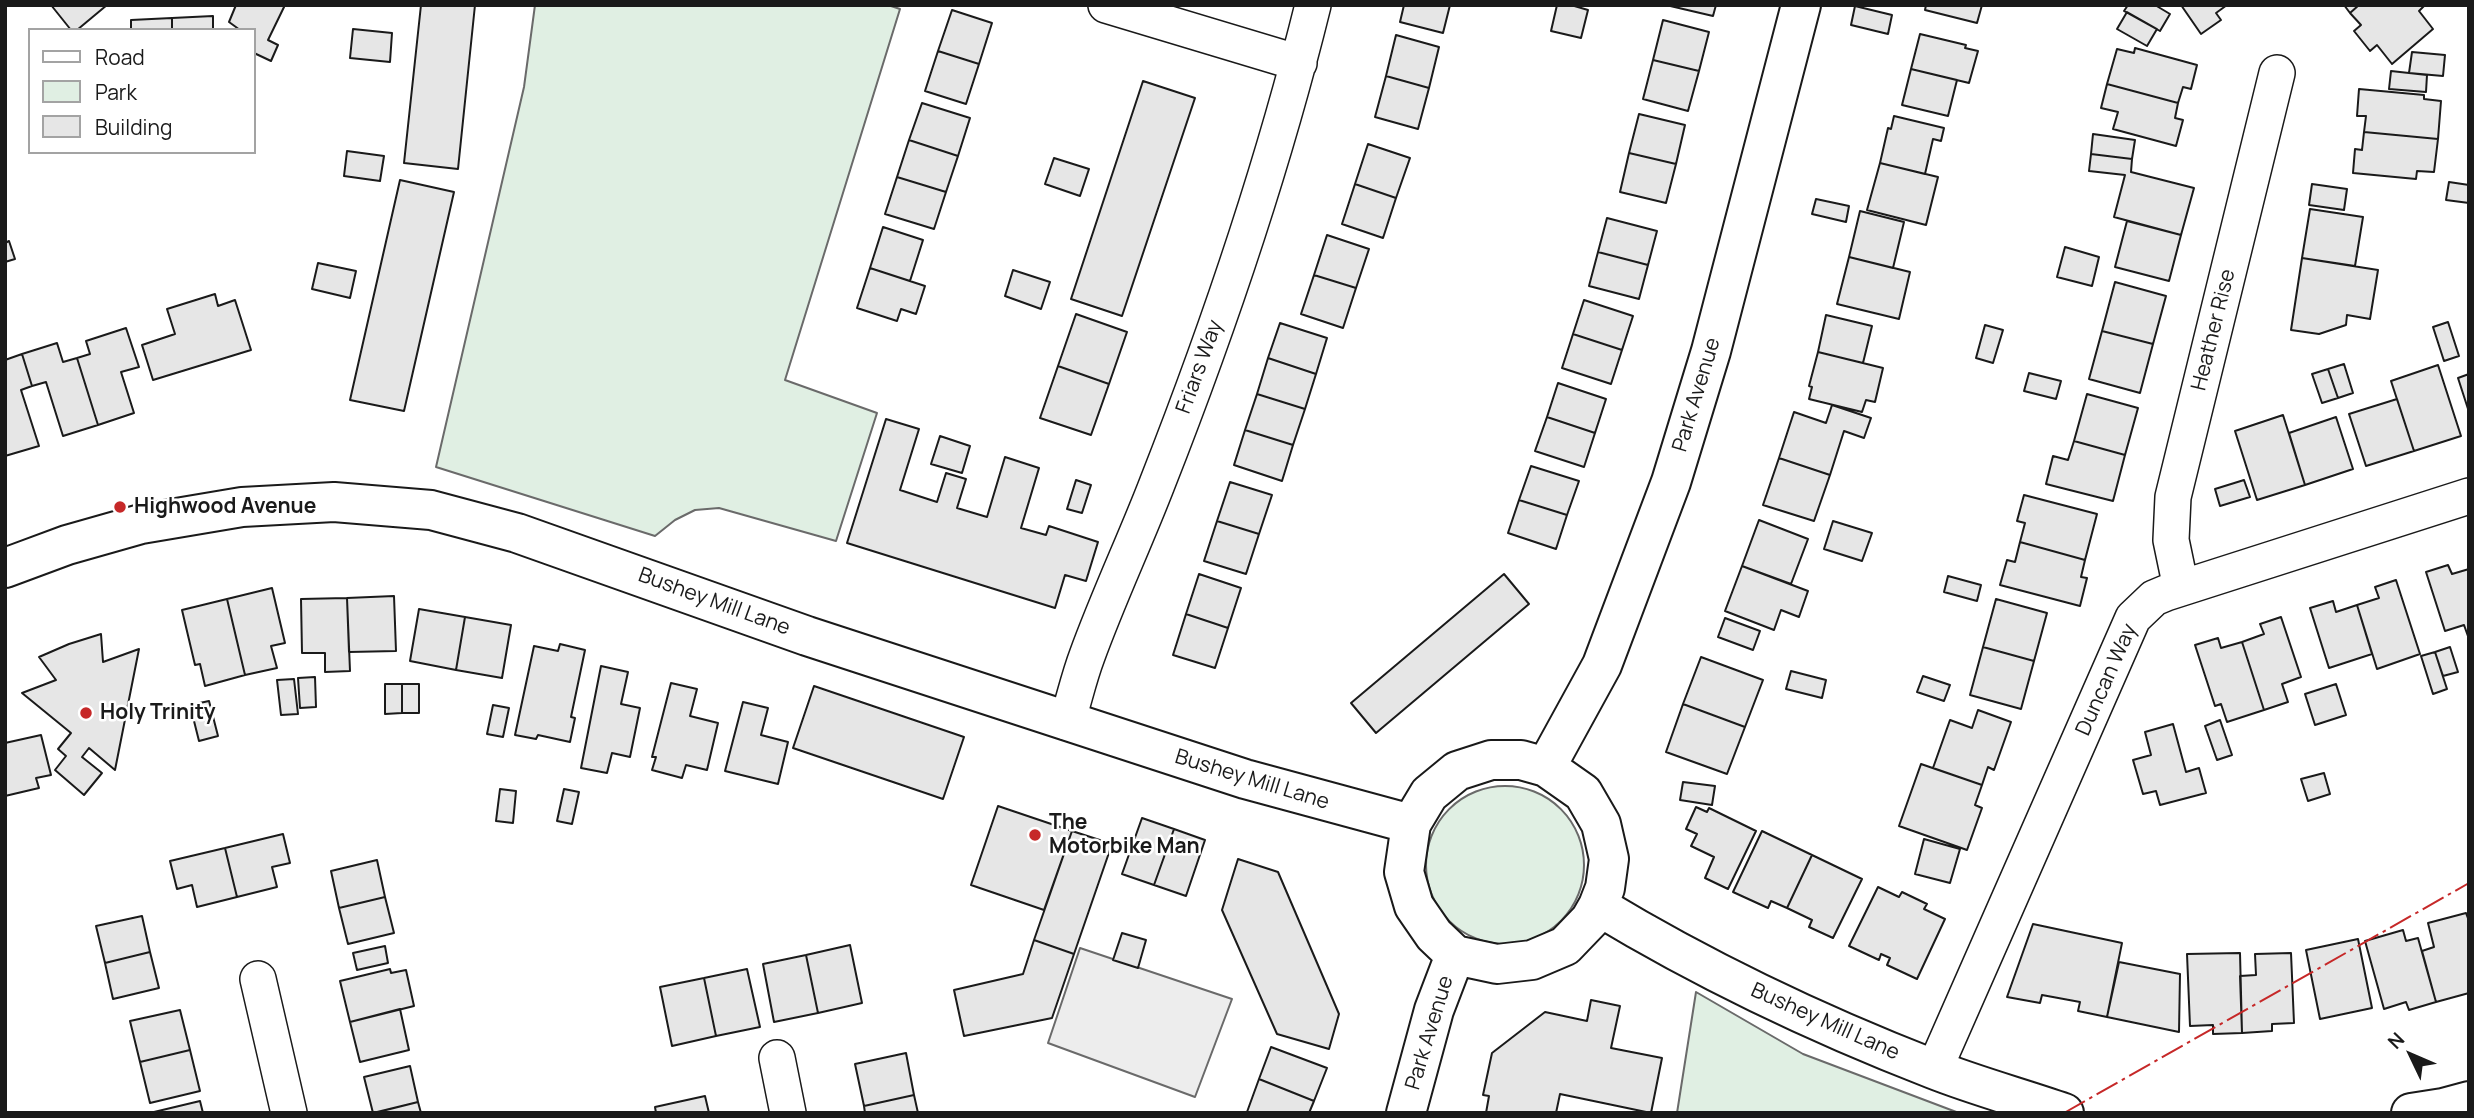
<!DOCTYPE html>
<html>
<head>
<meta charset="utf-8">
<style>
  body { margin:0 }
  #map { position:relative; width:2474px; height:1118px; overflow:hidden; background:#fff; font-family:Manrope,sans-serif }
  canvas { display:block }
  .frame { position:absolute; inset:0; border:7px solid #1a1a1a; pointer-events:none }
  .legend { position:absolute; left:28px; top:28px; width:228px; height:126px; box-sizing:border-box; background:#fff; border:2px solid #a3a3a3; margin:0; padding:9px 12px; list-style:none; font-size:21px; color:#1a1a1a }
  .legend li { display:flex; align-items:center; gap:14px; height:35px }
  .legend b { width:35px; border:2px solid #a3a3a3 }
  .north { position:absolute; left:2376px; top:1020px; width:70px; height:70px; -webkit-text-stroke:5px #fff; paint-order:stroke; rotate:314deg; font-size:19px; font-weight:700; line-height:28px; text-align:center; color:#1a1a1a }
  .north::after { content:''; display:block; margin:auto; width:24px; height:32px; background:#1a1a1a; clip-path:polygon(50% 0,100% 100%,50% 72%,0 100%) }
</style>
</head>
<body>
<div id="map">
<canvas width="2474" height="1118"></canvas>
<div class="frame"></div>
<ul class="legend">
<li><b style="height:9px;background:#fff"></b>Road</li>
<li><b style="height:19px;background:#e0efe3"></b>Park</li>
<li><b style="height:19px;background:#e6e6e6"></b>Building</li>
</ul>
<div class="north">N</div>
</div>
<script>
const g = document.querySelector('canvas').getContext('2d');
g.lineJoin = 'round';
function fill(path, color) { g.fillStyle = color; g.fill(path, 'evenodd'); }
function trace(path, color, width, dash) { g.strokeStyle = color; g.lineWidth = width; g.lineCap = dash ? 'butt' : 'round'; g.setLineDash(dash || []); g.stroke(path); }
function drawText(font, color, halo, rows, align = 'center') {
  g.font = font + ' Manrope,sans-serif'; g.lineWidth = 5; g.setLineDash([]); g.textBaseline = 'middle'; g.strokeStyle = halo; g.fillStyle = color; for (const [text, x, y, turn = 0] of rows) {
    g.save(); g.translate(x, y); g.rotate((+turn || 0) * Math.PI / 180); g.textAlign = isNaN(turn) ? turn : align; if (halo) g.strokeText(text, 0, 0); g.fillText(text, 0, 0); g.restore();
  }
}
const green = new Path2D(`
  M535 5H888L900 9 785 380 877 413 836 541 719 508 695 510 675 520 655 536 436 467 524 87Z
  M1426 865a79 79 0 1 1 158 0a79 79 0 1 1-158 0Z
  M1696 992 1803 1054 1959 1113H1677Z`);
fill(green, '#e0efe3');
trace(green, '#6a6a6a', 2);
const parking = new Path2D(`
  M1080 948 1232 999 1195 1097 1048 1043Z`);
fill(parking, '#ededed');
trace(parking, '#6a6a6a', 2);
const building = new Path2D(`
  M51 5H107L77 30H71Z
  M236 5H285L268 40 278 45 271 61 254 53V30H240L229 22Z
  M421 5H475L458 169 404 163Z
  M1404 5H1450L1443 33 1400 22Z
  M1557 5H1571L1588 10 1581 38 1551 31Z
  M1666 5H1716L1713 16Z
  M1926 5H1982L1977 23 1925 10Z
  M2128 5H2155L2170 14 2160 31 2124 11Z
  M2181 5H2227L2216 13 2221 20 2201 34Z
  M2344 5H2359L2350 13Z
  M2359 5H2425L2419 11 2433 29 2392 64 2377 45 2370 51 2354 31 2361 25 2350 13Z
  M1855 6 1892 15 1888 34 1851 25Z
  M952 10 992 23 979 64 938 51Z
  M2127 12 2157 29 2147 46 2117 29Z
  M213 16V30H172V18Z
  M172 18V30H131V20Z
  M1663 20 1709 32 1699 71 1653 60Z
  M353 29 392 33 390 62 350 58Z
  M1920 34 1966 45 1965 48 1978 51 1969 83 1911 69Z
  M1396 35 1439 47 1429 88 1386 76Z
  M2135 48 2197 65 2191 89 2183 87 2178 103 2107 84 2117 49 2134 53Z
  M938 51 979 64 966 104 925 91Z
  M2412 52 2445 55 2443 76 2409 73Z
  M1653 60 1699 71 1688 111 1643 99Z
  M1911 69 1957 80 1948 116 1902 105Z
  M2391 71 2427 75 2426 92 2389 89Z
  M1386 76 1429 88 1418 129 1375 117Z
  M1143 81 1195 98 1122 316 1071 299Z
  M2107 84 2178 103 2175 118 2183 120 2176 146 2113 129 2118 112 2101 108Z
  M2359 89 2424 95V99L2441 101 2438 139 2364 132 2366 116H2357Z
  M922 103 970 118 958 156 909 140Z
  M1639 114 1685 125 1676 164 1629 153Z
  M1894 116 1944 128 1941 141 1933 139 1925 174 1880 163 1888 128 1891 129Z
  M2364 132 2438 139 2434 172 2417 171 2416 179 2353 173 2355 149 2362 150Z
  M2093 134 2135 140 2132 159 2091 154Z
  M909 140 958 156 946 192 897 177Z
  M1368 144 1410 158 1396 198 1355 184Z
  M347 151 384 156 380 181 344 176Z
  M1629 153 1676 164 1666 203 1620 192Z
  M2091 154 2132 159 2131 172 2194 188 2181 235 2114 217 2125 175 2089 171Z
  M1054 158 1089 169 1080 196 1045 184Z
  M1880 163 1938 177 1926 225 1867 210Z
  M897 177 946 192 934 229 885 214Z
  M400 180 454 192 404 411 350 400Z
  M2449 182 2469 185V203L2446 200Z
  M1355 184 1396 198 1383 238 1342 224Z
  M2312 184 2347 189 2344 210 2309 205Z
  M1816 199 1849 206 1846 222 1812 214Z
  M2310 209 2363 217 2355 266 2302 258Z
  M1860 211 1904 222 1893 268 1849 257Z
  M1607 218 1657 231 1648 265 1598 252Z
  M2127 221 2181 235 2169 281 2115 267Z
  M883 227 923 240 910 281 870 268Z
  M1327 235 1369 249 1356 288 1314 275Z
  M9 241 15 259 5 262V243Z
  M2065 247 2099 257 2092 286 2057 277Z
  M1598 252 1648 265 1639 299 1589 286Z
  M1849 257 1910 272 1899 319 1837 304Z
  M2302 258 2378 270 2370 319 2347 315 2346 325 2319 334 2291 330Z
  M318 263 356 271 350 298 312 289Z
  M870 268 925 286 916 314 901 309 897 321 857 308Z
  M1013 270 1050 282 1041 309 1005 296Z
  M1314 275 1356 288 1343 328 1301 314Z
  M2115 282 2166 296 2153 344 2102 331Z
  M215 294 218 306 235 300 251 350 153 380 142 345 175 334 167 309Z
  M1584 300 1633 316 1622 350 1573 334Z
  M1076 314 1127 332 1109 384 1058 366Z
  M1826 315 1872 326 1863 363 1818 352Z
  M2448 322 2459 356 2444 361 2433 327Z
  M1280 323 1327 338 1316 374 1268 358Z
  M1985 325 2003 330 1993 363 1976 358Z
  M126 328 139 367 121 372 134 413 98 425 77 358 90 354 86 341Z
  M2102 331 2153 344 2140 393 2089 379Z
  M1573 334 1622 350 1611 384 1562 368Z
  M57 343 63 362 77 358 98 425 63 436 46 382 32 386 22 354Z
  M1818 352 1883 368 1875 402 1866 400 1862 412 1809 399 1812 387 1809 386Z
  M22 354 32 386 21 390 39 446 5 456V360Z
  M1268 358 1316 374 1305 409 1257 394Z
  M2344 364 2353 393 2338 398 2328 369Z
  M2438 365 2461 436 2414 451 2391 381Z
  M1058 366 1109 384 1091 435 1040 418Z
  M2328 369 2338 398 2322 403 2312 374Z
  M2029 373 2061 381 2056 399 2024 391Z
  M2469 374V412L2458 378Z
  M1558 383 1606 399 1595 433 1547 417Z
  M1257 394 1305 409 1293 445 1245 430Z
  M2087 394 2138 408 2125 455 2074 441Z
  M2397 399 2414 451 2366 466 2349 414Z
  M1832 405 1871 418 1864 438 1844 431 1830 475 1779 458 1794 412 1826 423Z
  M2283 415 2305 485 2257 500 2235 431Z
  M1547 417 1595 433 1584 467 1535 451Z
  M2336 417 2353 469 2305 485 2289 433Z
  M886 419 919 429 900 490 937 502 946 473 966 479 957 508 987 517 1005 457 1039 468 1021 528 1046 535 1049 526 1098 542 1086 581 1065 575 1055 608 847 543Z
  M1245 430 1293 445 1282 481 1234 465Z
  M940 436 970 446 962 473 931 464Z
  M2074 441 2125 455 2113 501 2046 484 2053 456 2068 460Z
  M1779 458 1830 475 1814 521 1763 505Z
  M1531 466 1579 481 1567 515 1519 500Z
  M1076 480 1091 485 1082 513 1067 509Z
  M2244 480 2250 497 2220 506 2215 489Z
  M1230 482 1272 495 1259 534 1217 521Z
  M2024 495 2097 514 2085 560 2020 542 2025 523 2017 521Z
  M1519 500 1567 515 1556 549 1508 533Z
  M1759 520 1808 539 1791 584 1742 566Z
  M1217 521 1259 534 1246 574 1204 561Z
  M1833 521 1872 533 1862 561 1824 549Z
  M2020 542 2085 560 2081 577 2087 578 2080 606 2000 585 2007 560 2015 562Z
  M2448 565 2452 574 2469 569V639L2464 625 2445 631 2426 572Z
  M1742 566 1808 591 1799 617 1781 610 1774 630 1725 611Z
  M1199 574 1241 588 1228 628 1186 614Z
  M1504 574 1529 604 1376 733 1351 703Z
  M1948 576 1981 585 1977 601 1944 592Z
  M2396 580 2420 654 2377 669 2357 605 2379 598 2375 587Z
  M272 588 285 643 271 646 277 668 245 675 227 599Z
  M394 596 396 651 349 652 347 598Z
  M347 598 350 671 325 672V653H302L301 599Z
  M227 599 245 675 205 686 200 664 195 665 182 610Z
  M1996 599 2047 613 2034 661 1983 647Z
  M2333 601 2336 612 2357 605 2372 654 2329 668 2310 608Z
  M419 609 465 617 456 670 410 661Z
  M1186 614 1228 628 1215 668 1173 655Z
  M465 617 511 625 502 678 456 670Z
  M2281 617 2301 677 2282 684 2288 702 2264 710 2242 642 2264 634 2260 624Z
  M1725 618 1760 631 1753 650 1718 637Z
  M101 634 103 662 139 649 115 770 89 748 82 757 102 773 84 795 55 770 66 756 58 749 71 733 22 693 56 680 39 657 69 644Z
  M2218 638 2221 648 2242 642 2264 710 2227 722 2221 704 2215 706 2195 645Z
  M560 644 585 650 571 717 575 718 570 742 538 735 536 739 515 735 534 646 558 651Z
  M1983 647 2034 661 2021 709 1970 695Z
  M2450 647 2458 672 2443 676 2435 652Z
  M2435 652 2447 689 2433 694 2421 656Z
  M1701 657 1763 680 1745 727 1683 704Z
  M601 666 628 672 621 704 640 708 630 757 612 753 607 773 581 768Z
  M1791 671 1826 680 1822 698 1786 689Z
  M1923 676 1950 685 1944 701 1917 692Z
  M315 677 316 707 300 708 298 678Z
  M294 679 298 714 281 715 277 680Z
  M671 683 697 689 690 716 718 723 707 770 686 765 682 778 652 770 656 757H652Z
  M385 684H402V713L385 714Z
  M402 684H419V713H402Z
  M2336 684 2346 715 2315 725 2305 694Z
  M814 686 964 737 943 799 793 748Z
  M209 701 218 736 199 741 190 705Z
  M743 702 768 708 761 735 788 742 778 784 725 771Z
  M1683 704 1745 727 1727 774 1666 752Z
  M493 705 509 708 503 737 487 734Z
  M1978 710 2011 722 1994 770 1988 767 1982 785 1933 768 1950 720 1972 728Z
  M2220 720 2232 755 2217 760 2205 726Z
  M2173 724 2186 772 2199 768 2206 793 2160 805 2156 791 2143 794 2133 760 2151 755 2145 732Z
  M41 735 51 775 36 778 39 788 5 796V743Z
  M1921 764 1982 785 1975 805 1982 808 1967 850 1899 826Z
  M2324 773 2330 794 2308 801 2301 779Z
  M1683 782 1715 786 1712 805 1680 800Z
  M500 789 516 791 513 823 496 821Z
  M564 789 579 792 572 824 557 821Z
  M998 806 1072 831 1044 910 971 885Z
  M1696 807 1707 812 1709 808 1756 831 1728 889 1705 878 1714 857 1691 846 1697 834 1686 829Z
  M1142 818 1174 829 1154 885 1122 874Z
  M1174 829 1205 840 1186 896 1154 885Z
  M1072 831 1112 844 1074 954 1034 940Z
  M1762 831 1812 855 1787 908 1771 901 1768 908 1733 892Z
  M283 834 290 863 272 867 277 887 237 897 225 848Z
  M1924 839 1960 849 1950 883 1915 874Z
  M225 848 237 897 197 907 192 885 177 889 170 861Z
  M1812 855 1862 879 1833 938 1809 927 1812 920 1787 908Z
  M1238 859 1278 872 1339 1014 1329 1049 1277 1034 1222 910Z
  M377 860 385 897 339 908 331 871Z
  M1878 887 1899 897 1902 892 1927 904 1924 909 1945 919 1917 979 1887 965 1890 958 1881 954 1879 960 1849 946Z
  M385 897 394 933 348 944 339 908Z
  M2466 913 2469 921V993L2436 1002 2422 951 2434 947 2428 923Z
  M142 916 150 952 105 963 96 926Z
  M2033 924 2122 943 2107 1017 2078 1011 2080 1002 2042 995 2040 1003 2007 997Z
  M2403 930 2406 941 2418 938 2436 1002 2409 1010 2406 1002 2384 1009 2365 941Z
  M1122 933 1146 940 1138 968 1113 960Z
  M2358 939 2372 1008 2320 1019 2306 950Z
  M1034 940 1074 954 1052 1018 964 1036 954 990 1023 974Z
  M850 945 862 1003 818 1013 806 955Z
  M385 946 388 963 357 970 353 953Z
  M150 952 159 988 113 999 105 963Z
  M2240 953 2242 1033 2213 1034V1025L2190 1026 2187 954Z
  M2291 953 2294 1023 2272 1024V1031L2242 1033 2240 976 2256 975 2255 954Z
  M806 955 818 1013 774 1022 763 964Z
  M2119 962 2180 974 2179 1032 2107 1017Z
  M390 969 391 973 406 970 414 1006 350 1022 340 981Z
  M747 969 760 1027 716 1036 704 978Z
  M704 978 716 1036 672 1046 660 987Z
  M1591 1000 1620 1006 1611 1048 1662 1058 1651 1113 1560 1094 1556 1113H1486L1489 1096 1483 1095 1492 1053 1545 1012 1587 1021Z
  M400 1009 409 1050 360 1062 350 1022Z
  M180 1010 190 1050 140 1062 130 1021Z
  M1271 1047 1327 1068 1314 1101 1259 1079Z
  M190 1050 200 1091 150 1103 140 1062Z
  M906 1053 914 1095 864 1106 855 1064Z
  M410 1066 418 1102 373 1113 364 1077Z
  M1259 1079 1314 1101 1309 1113 1247 1112Z
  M914 1095 918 1113H865L864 1106Z
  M705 1096 709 1113H656L655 1107Z
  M200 1101 203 1113H154V1112Z
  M418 1102 421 1113H374Z`);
fill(building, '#e6e6e6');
trace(building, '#1a1a1a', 2);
const minor = new Path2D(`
  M1106 5 1299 63
  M2181 588 2171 540 2173 497 2277 73
  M1067 722C1074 700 1079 677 1087 656 1108 598 1135 541 1157 484 1218 329 1273 167 1313 5
  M258 979 289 1113
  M777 1058 788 1113
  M1934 1070 2133 618 2154 598 2166 593 2469 496`);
const tertiary = new Path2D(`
  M5 568 67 545 141 524 242 507 334 502 431 510 517 533 807 636 1245 779 1411 824
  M1491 760H1521L1546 767 1583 793 1601 824 1609 859 1605 888 1598 906 1590 920 1565 946 1532 960 1497 964 1455 955 1434 935 1414 906 1404 872 1411 824 1429 794 1457 771Z
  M1546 767 1602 665 1671 482 1711 351 1801 5
  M1598 906C1704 970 1817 1024 1933 1069 1976 1086 2021 1098 2064 1113
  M1406 1113 1434 1010 1455 955
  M2411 1113 2443 1108 2469 1101`);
trace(minor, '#1a1a1a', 38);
trace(tertiary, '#1a1a1a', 42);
trace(minor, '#fff', 35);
trace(tertiary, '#fff', 38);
trace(new Path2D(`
  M2064 1113 2469 883`), '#c62828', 2, [24, 5, 3.5, 5]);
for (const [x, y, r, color] of [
  [120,507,7,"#c62828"],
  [86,713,7,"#c62828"],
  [1035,835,7,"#c62828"]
]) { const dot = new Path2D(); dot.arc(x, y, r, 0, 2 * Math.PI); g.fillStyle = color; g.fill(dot); trace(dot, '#fff', 2.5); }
drawText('21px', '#1a1a1a', '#fff', [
  ["Heather Rise",2214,330,-76],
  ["Friars Way",1200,367,-70],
  ["Park Avenue",1697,395,-73],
  ["Bushey Mill Lane",714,602,20],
  ["Duncan Way",2107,680,-66],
  ["Bushey Mill Lane",1252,780,17],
  ["Bushey Mill Lane",1825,1022,24],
  ["Park Avenue",1430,1033,-73]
]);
drawText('bold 21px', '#1a1a1a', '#fff', [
  ["Highwood Avenue",134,507],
  ["Holy Trinity",100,713],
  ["The",1049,823],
  ["Motorbike Man",1049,847]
], 'left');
</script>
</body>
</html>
